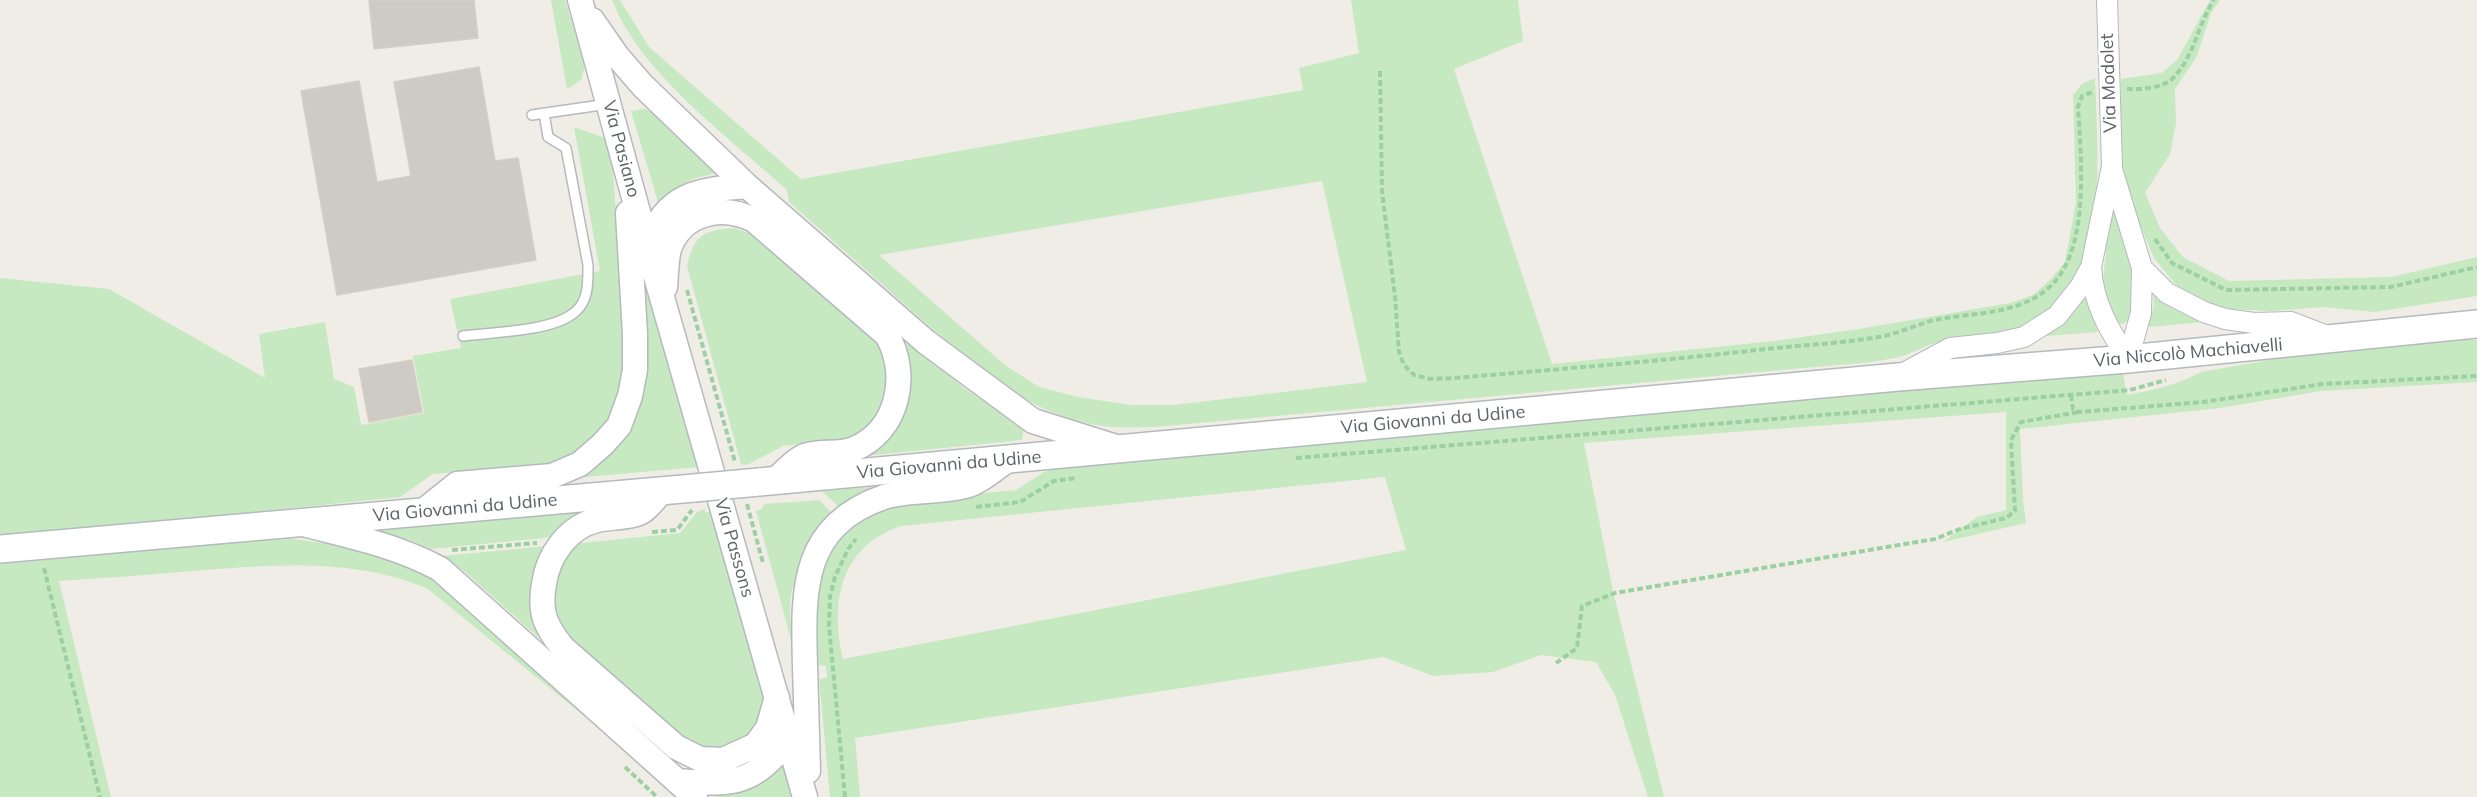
<!DOCTYPE html>
<html>
<head>
<meta charset="utf-8">
<style>
  body { margin:0 }
  canvas { display:block; background:#f0ede6 }
</style>
</head>
<body>
<canvas width="2477" height="797"></canvas>
<script>
const g = document.querySelector('canvas').getContext('2d');
g.lineJoin = 'round';
function fill(path, color) { g.fillStyle = color; g.fill(path, 'evenodd'); }
function trace(path, color, width, dash) { g.strokeStyle = color; g.lineWidth = width; g.lineCap = dash ? 'butt' : 'round'; g.setLineDash(dash || []); g.stroke(path); }
function drawText(font, color, halo, rows, align = 'center') {
  g.font = font + ' Mulish,sans-serif'; g.lineWidth = 4.5; g.setLineDash([]); g.textBaseline = 'middle'; g.strokeStyle = halo; g.fillStyle = color; for (const [text, x, y, turn = 0] of rows) {
    g.save(); g.translate(x, y); g.rotate((+turn || 0) * Math.PI / 180); g.textAlign = isNaN(turn) ? turn : align; if (halo) g.strokeText(text, 0, 0); g.fillText(text, 0, 0); g.restore();
  }
}
fill(new Path2D(`
  M551 0H565L585 66 581 80 567 89Z
  M612 0H620L649 47 801 179 1303 90 1299 68 1359 53 1351 0H1518L1523 41 1454 69 1552 364 1774 341 1859 329 2010 303 2033 295 2051 279 2065 262 2076 202 2073 95 2082 84 2095 78C2097 134 2105 236 2075 285 2065 300 2048 316 2032 325 2005 339 1971 336 1942 341 1926 344 1911 355 1895 358 1865 364 1834 365 1804 368L1155 427C1141 427 1127 428 1113 427 1061 423 1011 395 971 363L789 202 787 190C737 145 664 90 629 33 622 23 617 11 612 0ZM1322 181 1367 382 1174 405H1131L1078 397 1039 387 1005 365 879 255Z
  M2210 0H2220L2211 13 2197 56 2175 89 2176 123 2170 154 2145 193 2160 228 2183 257 2229 281 2391 277 2477 257V296L2375 312 2324 307 2272 311 2227 309 2195 300 2176 285 2154 258 2126 192 2121 146V79L2162 73 2177 60Z
  M644 109 661 115 721 172 692 179 658 202 631 111Z
  M574 127 608 139 612 160 626 348 621 400 597 436 561 461 522 467 433 474 400 497 0 538V278L109 289 265 378 259 334 325 322 334 379 354 387 361 425 424 413 413 356 461 348 450 299 600 271Z
  M2113 206C2121 233 2154 306 2123 324L2116 323 2105 299 2103 281 2110 210Z
  M735 228 760 237 872 333 888 355V376L884 403 873 419 857 435 840 440 783 446 747 465 741 464 687 266C695 234 703 230 735 228Z
  M640 253 700 467 573 478 630 423 646 380Z
  M2153 286 2204 322 2150 327 2148 323 2154 306Z
  M2086 294 2098 332 2046 336 2044 332Z
  M906 337 964 388 1024 427 1022 440 865 456 909 369Z
  M2447 340H2477V382L2321 391 2220 408 2020 429 2023 499 2026 523 1943 542 1977 517 2006 510V412L1584 443 1613 591 1664 797H1648L1615 695 1596 662 1541 655 1493 672 1433 676 1384 657 855 738 860 797H830L819 679 827 678 826 666 817 665 812 641 813 591 831 548 845 532 873 511 912 500 1016 490 1044 472 1063 466 2122 368 2127 395C2153 390 2177 385 2201 372L2321 351ZM1385 477 1406 550 843 659C830 601 840 547 901 526Z
  M873 487 840 508 822 491Z
  M819 500 833 514C812 541 792 570 790 607 790 622 793 639 795 654L756 511 762 509 764 504Z
  M705 509V512H712L763 693C763 699 765 707 764 713 758 739 721 755 697 747 692 745 686 741 680 738L567 634C543 594 550 582 572 544L680 533 697 512Z
  M577 511 584 512 560 527 554 537 431 549 408 539 386 534 380 529Z
  M292 539 369 549 434 576 687 797H674L605 733 428 589C355 557 269 565 192 571 148 575 103 578 59 581L111 797H0V564L254 541Z
  M547 546 543 635 538 637 464 571 442 556Z
  M783 762 793 797H717L712 793Z`), '#c6e9c1');
const building = new Path2D(`
  M369 0H474L478 38 374 49Z
  M479 67 495 161 518 158 536 260 337 295 301 91 359 81 377 182 411 176 394 82Z
  M412 360 422 412 369 422 359 369Z`);
fill(building, '#cecac4');
trace(building, '#d6cec3', 1.5);
const service = new Path2D(`
  M532 115 608 104
  M463 336C493 332 552 332 575 312 589 301 588 281 588 265L566 148 548 137 544 113`);
const minor = new Path2D(`
  M2112 169 2142 268 2141 313 2128 359
  M2091 267C2093 303 2109 330 2128 359
  M2142 268 2167 293 2204 312 2225 319 2254 323 2291 322 2330 337
  M1902 374 1950 348 1997 343 2024 337 2057 316 2080 287 2091 267 2112 166 2107 0`);
const tertiary = new Path2D(`
  M580 0 647 245 805 797
  M592 20 617 56 643 86 747 186 926 342 1033 421 1119 448
  M647 245C667 193 697 190 747 186
  M665 287C666 275 666 261 669 249 682 212 722 204 754 220L887 335C910 375 898 431 854 449 840 455 822 451 808 455 797 457 784 473 775 480
  M662 491C656 497 647 510 639 513 626 518 611 517 597 520 568 527 548 555 544 584 539 612 545 626 563 648L676 747 700 759 723 760 756 745 768 728 777 697
  M422 512 457 484 552 476 580 464 603 444 619 426 630 396 635 370V334L628 213
  M307 525C354 537 397 546 440 569L695 797
  M808 771C807 736 806 701 805 666 803 591 800 526 884 497 909 489 939 493 965 486 979 483 995 468 1008 460
  M677 781C736 785 752 785 790 738`);
const secondary = new Path2D(`
  M759 482 1898 377 2128 359 2477 324
  M0 549 694 488`);
trace(service, '#b6b9bd', 12);
trace(minor, '#b6b9bd', 22);
trace(tertiary, '#b6b9bd', 27);
trace(secondary, '#b4babe', 30);
trace(new Path2D(`
  M1380 71 1382 191 1395 297 1399 352 1404 365 1414 375 1430 379 1455 378C1559 369 1663 361 1766 349 1805 345 1846 343 1884 336 1903 332 1921 322 1940 319 1980 312 2029 314 2057 279 2089 239 2081 156 2078 107L2082 96 2093 92
  M2127 89C2141 89 2161 89 2172 79 2194 58 2198 24 2214 0
  M2155 239 2172 263 2226 290 2391 287 2477 267
  M687 290 735 462
  M2071 395 2073 409 2079 412 2203 402 2323 384 2477 376
  M1296 458 2130 390 2166 380
  M747 504 763 563
  M976 507 1020 502 1054 481 1076 478
  M652 532 677 530 692 510
  M452 550 537 543
  M44 568 100 797
  M1556 663 1577 648 1582 606 1615 593 1935 539 1960 529 2006 518 2015 511 2011 440 2021 422 2079 412
  M625 767 657 797
  M845 797 829 626 830 597 835 577 848 549 856 539`), '#9cd0a3', 4, [6, 3]);
trace(service, '#fff', 9);
trace(minor, '#fff', 20);
trace(tertiary, '#fff', 24);
trace(secondary, '#fff', 27);
const secondaryBridge = new Path2D(`
  M694 488 759 482`);
trace(secondaryBridge, '#b4babe', 30, []);
trace(secondaryBridge, '#fff', 27);
drawText('18px', '#5d6367', '#fff', [
  ["Via Modolet",2109,83,-92],
  ["Via Pasiano",621,149,75],
  ["Via Niccolò Machiavelli",2188,353,-5],
  ["Via Giovanni da Udine",1433,420,-5],
  ["Via Giovanni da Udine",949,465,-5],
  ["Via Giovanni da Udine",465,508,-5],
  ["Via Passons",734,548,74]
]);
</script>
</body>
</html>
